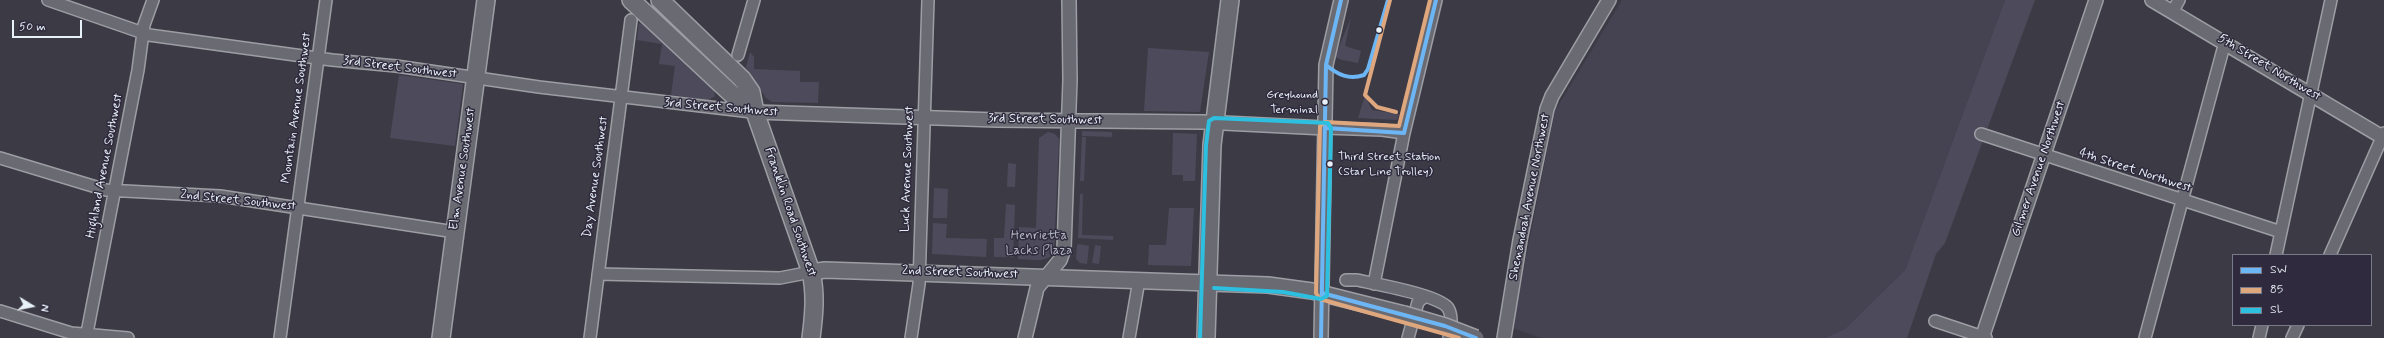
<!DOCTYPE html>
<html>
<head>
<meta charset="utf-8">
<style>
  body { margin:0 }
  #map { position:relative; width:2384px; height:338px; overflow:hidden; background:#3c3a44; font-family:Mynerve,sans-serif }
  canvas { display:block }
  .legend { position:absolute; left:2232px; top:254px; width:140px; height:72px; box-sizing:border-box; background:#2f2a3d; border:1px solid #797a88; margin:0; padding:5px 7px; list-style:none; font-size:12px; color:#e8f1f8 }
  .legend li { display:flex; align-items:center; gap:8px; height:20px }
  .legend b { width:20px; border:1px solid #797a88 }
  .north { position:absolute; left:12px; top:286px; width:40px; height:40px; -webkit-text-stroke:3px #2f2a3d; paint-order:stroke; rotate:100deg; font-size:11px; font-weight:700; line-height:16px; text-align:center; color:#e8f1f8 }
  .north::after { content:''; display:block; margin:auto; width:14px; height:18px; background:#e8f1f8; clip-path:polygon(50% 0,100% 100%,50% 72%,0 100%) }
  .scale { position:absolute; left:12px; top:20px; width:70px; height:18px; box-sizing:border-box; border:2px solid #e8f1f8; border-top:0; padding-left:5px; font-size:12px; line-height:14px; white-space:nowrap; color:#e8f1f8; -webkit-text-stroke:3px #2f2a3d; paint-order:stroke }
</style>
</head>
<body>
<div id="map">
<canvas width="2384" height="338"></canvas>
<ul class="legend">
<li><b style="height:5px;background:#6db6f5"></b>SW</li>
<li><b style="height:5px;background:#dfa77e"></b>85</li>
<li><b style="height:5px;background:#2dbfdf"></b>SL</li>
</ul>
<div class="north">N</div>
<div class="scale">50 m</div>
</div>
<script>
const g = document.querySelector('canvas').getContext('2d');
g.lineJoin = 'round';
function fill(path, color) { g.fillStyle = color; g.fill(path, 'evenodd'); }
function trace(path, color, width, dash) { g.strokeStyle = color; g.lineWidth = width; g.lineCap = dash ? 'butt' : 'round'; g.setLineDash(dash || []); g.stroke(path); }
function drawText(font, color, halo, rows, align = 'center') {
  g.font = font + ' Mynerve,sans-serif'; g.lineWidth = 3; g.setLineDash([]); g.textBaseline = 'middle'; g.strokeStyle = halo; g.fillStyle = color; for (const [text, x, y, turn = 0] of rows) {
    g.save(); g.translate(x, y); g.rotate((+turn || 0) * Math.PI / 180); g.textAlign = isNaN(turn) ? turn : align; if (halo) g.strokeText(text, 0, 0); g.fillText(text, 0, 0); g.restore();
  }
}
fill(new Path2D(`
  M1622 0H2005L1905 270 1845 329 1825 338H1541L1512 328 1555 111Z`), '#454252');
fill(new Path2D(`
  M2005 0H2035L1945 243 1936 254 1907 338H1825L1845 329 1905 270Z
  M1351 17 1345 46 1361 51 1358 63 1342 60 1335 57Z
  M642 22 713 87 715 96 709 100 671 95 675 66 659 64 662 44 637 40 639 24Z
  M1148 48 1209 52 1200 112 1144 111Z
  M750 52 754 57V69L800 71V82H819L818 103 772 102 766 98 746 67Z
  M399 75 463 84 455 146 390 138Z
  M1367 89V100L1372 110 1399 114 1397 120 1358 118Z
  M1082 131 1112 132V137L1082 136Z
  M1048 132 1055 134 1059 139 1054 252C1047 264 1030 259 1018 259L1019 227 1036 228 1039 138Z
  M1173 133 1197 134 1195 181H1183V175H1172Z
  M1082 137H1086L1084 181H1080Z
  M1008 163 1016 164 1015 187H1007Z
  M934 188 948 189 947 218H933Z
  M1080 194H1083L1082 235 1113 236V240L1078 238Z
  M1006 204 1015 205 1013 257H994V238H1004Z
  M1169 208H1194L1191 266 1148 265 1149 245H1166Z
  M933 223 947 224 946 238 987 239 986 257 932 254Z
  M1079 244 1089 246 1087 264 1080 263 1076 259 1077 245Z
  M1095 245 1101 246 1099 264 1092 263Z`), '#4d4b5b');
const minor = new Path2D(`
  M48 0 149 35 332 60 396 66 539 87 752 112
  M2173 11 2179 0
  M738 55 754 0
  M1325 128 1382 130 1404 133
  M1981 134 2281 232
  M0 158 106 190 220 196 455 232
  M2276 255 2331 0
  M2330 255 2384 133
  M598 274 780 278 811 272
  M1346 280H1357C1375 284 1439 295 1448 308 1453 316 1451 329 1449 338
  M1374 284 1404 133 1436 0
  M0 311 71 333 128 338
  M1935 321 1986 338
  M86 338 138 70 144 25 153 0
  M280 338 326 0
  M590 338 631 20
  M911 338 919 284 928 0
  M1129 338 1139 280
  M1408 338 1418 302 1425 296
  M2145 338 2225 42
  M2259 338 2262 325
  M2292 338 2298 325`);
const tertiary = new Path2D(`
  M2152 0 2384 138
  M755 112 997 120 1203 122 1325 128
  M1025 338 1037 288 1060 260 1064 249 1070 80 1069 0
  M1321 338 1326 65 1341 0
  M1504 338 1520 240 1547 109 1552 96 1609 0
  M1982 338 2096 0`);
const secondary = new Path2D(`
  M811 272 825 270 1268 285 1312 291 1404 314`);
const primary = new Path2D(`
  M631 0 737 99 755 112
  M660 0 742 79 751 92 755 112 811 272C816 294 814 315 811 338
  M441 338 486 0
  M1206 338 1212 145 1230 0`);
trace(minor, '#9d9ea4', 14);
trace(tertiary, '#9d9ea4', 16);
trace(secondary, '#9d9ea4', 18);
trace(primary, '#9d9ea4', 20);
trace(minor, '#6a6b72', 11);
trace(tertiary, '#6a6b72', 13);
trace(secondary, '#6a6b72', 15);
trace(primary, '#6a6b72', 17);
const secondaryBridge = new Path2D(`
  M1404 314 1445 326 1476 338`);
trace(secondaryBridge, '#9d9ea4', 18, []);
trace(secondaryBridge, '#6a6b72', 15);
trace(new Path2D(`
  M1326 65C1338 75 1349 80 1364 75L1368 69 1388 0
  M1325 128 1404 133 1436 0
  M1322 293 1445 326 1476 338
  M1321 338 1326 65 1341 0`), '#6db6f5', 4);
trace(new Path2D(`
  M1390 0 1365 95 1377 107 1396 112
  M1430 0 1399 126 1325 122 1320 126 1316 293 1320 299 1459 338`), '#dfa77e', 4);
trace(new Path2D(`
  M1200 338 1206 145 1209 121 1214 118 1328 123 1331 128 1327 296 1321 299 1283 292 1214 288`), '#2dbfdf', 4);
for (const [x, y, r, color] of [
  [1379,30,3.5,"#e8f1f8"],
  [1325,102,3.5,"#e8f1f8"],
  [1330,164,3.5,"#e8f1f8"]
]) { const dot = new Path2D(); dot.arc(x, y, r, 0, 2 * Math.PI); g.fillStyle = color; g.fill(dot); trace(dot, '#2f2a3d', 1.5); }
drawText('12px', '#e8f1f8', '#2f2a3d', [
  ["Greyhound",1318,95],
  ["Terminal",1318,110],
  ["Third Street Station",1338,157,"left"],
  ["(Star Line Trolley)",1338,172,"left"]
], 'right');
drawText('13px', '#e8f1f8', '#2f2a3d', [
  ["3rd Street Southwest",400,68,7],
  ["5th Street Northwest",2269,68,31],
  ["Mountain Avenue Southwest",297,108,-82],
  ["3rd Street Southwest",721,108,5],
  ["3rd Street Southwest",1045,120,1],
  ["Highland Avenue Southwest",105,166,-79],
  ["Elm Avenue Southwest",463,169,-82],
  ["Luck Avenue Southwest",908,169,-88],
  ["Gilmer Avenue Northwest",2039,169,-71],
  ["4th Street Northwest",2135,171,18],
  ["Day Avenue Southwest",596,177,-82],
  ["Shenandoah Avenue Northwest",1530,197,-79],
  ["2nd Street Southwest",238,201,6],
  ["Franklin Road Southwest",790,212,71],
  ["2nd Street Southwest",960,273,2]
]);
drawText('13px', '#b3b8c2', '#2f2a3d', [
  ["Henrietta",1039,236],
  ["Lacks Plaza",1039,251]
]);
</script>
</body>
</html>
